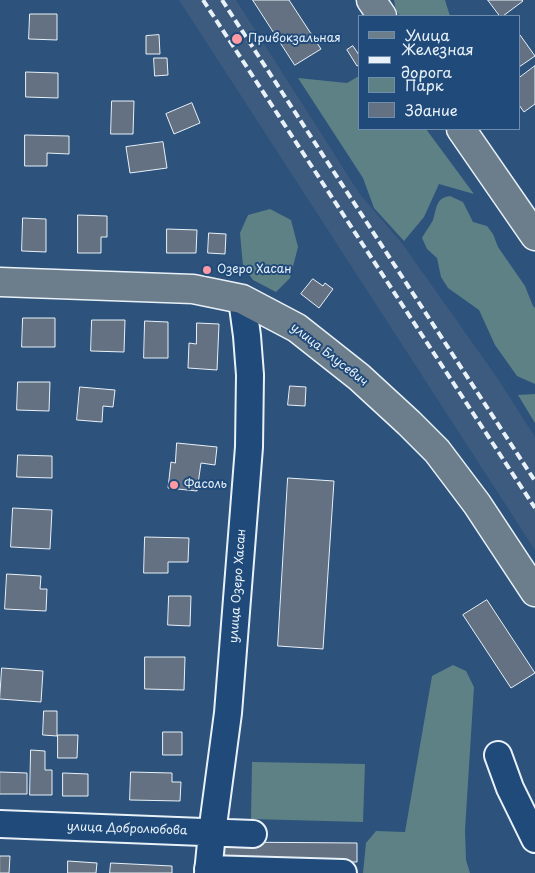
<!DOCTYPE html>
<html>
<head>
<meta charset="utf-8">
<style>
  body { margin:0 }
  #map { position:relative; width:535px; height:873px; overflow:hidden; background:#2d527c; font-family:"Playpen Sans",sans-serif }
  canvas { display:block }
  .legend { position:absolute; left:358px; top:15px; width:162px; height:115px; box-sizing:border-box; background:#1f4a7a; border:1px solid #6f8dac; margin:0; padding:6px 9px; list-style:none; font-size:15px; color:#e8f1f8 }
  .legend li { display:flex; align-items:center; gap:10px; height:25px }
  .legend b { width:25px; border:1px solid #6f8dac }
</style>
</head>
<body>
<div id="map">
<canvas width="535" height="873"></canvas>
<ul class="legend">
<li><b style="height:6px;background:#6c7d8b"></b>Улица</li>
<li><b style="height:6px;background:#e8f1f8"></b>Железная дорога</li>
<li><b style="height:14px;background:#5e8186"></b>Парк</li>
<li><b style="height:14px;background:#637182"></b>Здание</li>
</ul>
</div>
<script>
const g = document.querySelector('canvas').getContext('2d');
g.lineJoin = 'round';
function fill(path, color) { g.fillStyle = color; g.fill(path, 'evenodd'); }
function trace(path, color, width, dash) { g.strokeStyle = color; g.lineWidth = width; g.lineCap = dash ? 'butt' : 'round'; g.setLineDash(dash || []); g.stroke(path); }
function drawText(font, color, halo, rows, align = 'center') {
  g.font = font + ' "Playpen Sans",sans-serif'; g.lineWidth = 4; g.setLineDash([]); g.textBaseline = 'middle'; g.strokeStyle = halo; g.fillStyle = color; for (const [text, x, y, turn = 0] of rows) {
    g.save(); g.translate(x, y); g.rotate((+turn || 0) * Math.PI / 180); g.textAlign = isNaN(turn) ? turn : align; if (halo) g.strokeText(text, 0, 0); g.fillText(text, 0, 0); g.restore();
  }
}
fill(new Path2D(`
  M179 0H236L359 193 404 246 498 379 535 437V550Z`), '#3d5b7e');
fill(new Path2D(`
  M394 0H445L450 16H400L396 11Z
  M359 76V129H426L474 194 439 184 424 217 404 241 374 208 363 178 298 78 347 83Z
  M450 196 463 202 473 222 487 226 493 234 498 247 525 286 533 306 535 308V384L517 376 495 345 479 310 448 288 441 277 437 258 427 249 422 238C425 232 430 226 433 220 437 209 435 198 450 196Z
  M270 209 291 220 298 247 290 278 276 292 253 280 243 266 240 233 248 215Z
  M535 394V423L518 395Z
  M453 665 466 671 474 687 465 830 466 860 470 873H363L366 843 376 831 405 832 432 676Z
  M252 762 365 764 363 822 251 819Z`), '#5e8186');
const building = new Path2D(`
  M253 0H289L321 49 295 65Z
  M488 0H522L523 1 503 16H500Z
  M30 14H57V40L29 39Z
  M159 35 160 54H146V36Z
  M519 35H520L535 56 519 67Z
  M353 46 359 55V65L357 66 347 50Z
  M154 58H167L168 75 155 76Z
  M535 66V104L524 112 519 105V78Z
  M26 72 58 73V98L26 97Z
  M112 101H134L133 134H111Z
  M192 103 200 123 174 134 166 114Z
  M25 135 69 136V154L47 153V166H25Z
  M163 142 167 168 130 173 126 147Z
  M78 215 107 216V237H101V253H78Z
  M23 218 46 219V252L22 251Z
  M167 229 197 230 196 253H167Z
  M209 233 226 234 225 254 208 253Z
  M313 279 323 286 325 283 333 289 319 308 301 294Z
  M23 318H55V347H22Z
  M92 320H125L124 352 91 351Z
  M145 321 168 322V358H144Z
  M197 323 219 324 217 370 188 368 189 343 196 344Z
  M18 382H50L49 411 17 410Z
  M290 386 306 387 305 406 288 405Z
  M80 387 115 390 113 407 103 406 102 422 77 420Z
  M177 443 217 447 215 465 201 463 197 491 168 488 171 462 175 463Z
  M18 455 52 456V478L17 477Z
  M288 478 334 481 323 649 278 646Z
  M13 508 52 510 50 549 11 547Z
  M145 537 189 538 188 562H168V573H144Z
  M7 574 41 576 40 589H47L46 611 5 609Z
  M169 596H191L190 626 168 625Z
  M487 600 535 673 511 688 463 615Z
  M145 657H185L184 690 145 689Z
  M2 668 43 671 41 702 0 699Z
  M44 711H57V736L43 735Z
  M163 732H182V755H163Z
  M58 735H78L77 758H58Z
  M31 750 45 751V770H52V795H30Z
  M0 772 27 773V794H0Z
  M131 772 172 773V782H181L180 801 130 800Z
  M63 773 88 774V796H63Z
  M225 842 357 843V862L225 861Z
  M0 856H10L9 873H0Z
  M68 861 97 863 96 873H68Z
  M111 863 172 866V873H110Z`);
fill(building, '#637182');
trace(building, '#e8f1f8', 1);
const minor = new Path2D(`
  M498 755 510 788 535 839
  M0 824 253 834
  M208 869 343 873
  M208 873 212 833 228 713 249 447 250 375 247 336 242 299`);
const major = new Path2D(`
  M371 0 382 16
  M461 129 535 236
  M0 282 193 289 242 299 297 328 359 377 409 423 437 451 477 504 535 592`);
trace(minor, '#e8f1f8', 30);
trace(major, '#e8f1f8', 31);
trace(minor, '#1f4a7a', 26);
trace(major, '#6c7d8b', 28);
trace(new Path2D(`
  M203 0 535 508
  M222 0 535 481`), '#e8f1f8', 4, [8, 4]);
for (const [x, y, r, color] of [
  [237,39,6,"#ff9aa2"],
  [207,270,5,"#ff9aa2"],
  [174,485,5,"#ff9aa2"]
]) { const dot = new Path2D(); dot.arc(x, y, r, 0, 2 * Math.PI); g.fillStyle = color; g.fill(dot); trace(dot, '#1f4a7a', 2); }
drawText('12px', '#e8f1f8', '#1f4a7a', [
  ["Привокзальная",248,39],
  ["Озеро Хасан",217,270],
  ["Фасоль",184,485]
], 'left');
drawText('12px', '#e8f1f8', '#1f4a7a', [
  ["улица Блусевич",329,355,38],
  ["улица Озеро Хасан",238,586,-86],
  ["улица Добролюбова",127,829,2]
]);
</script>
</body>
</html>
